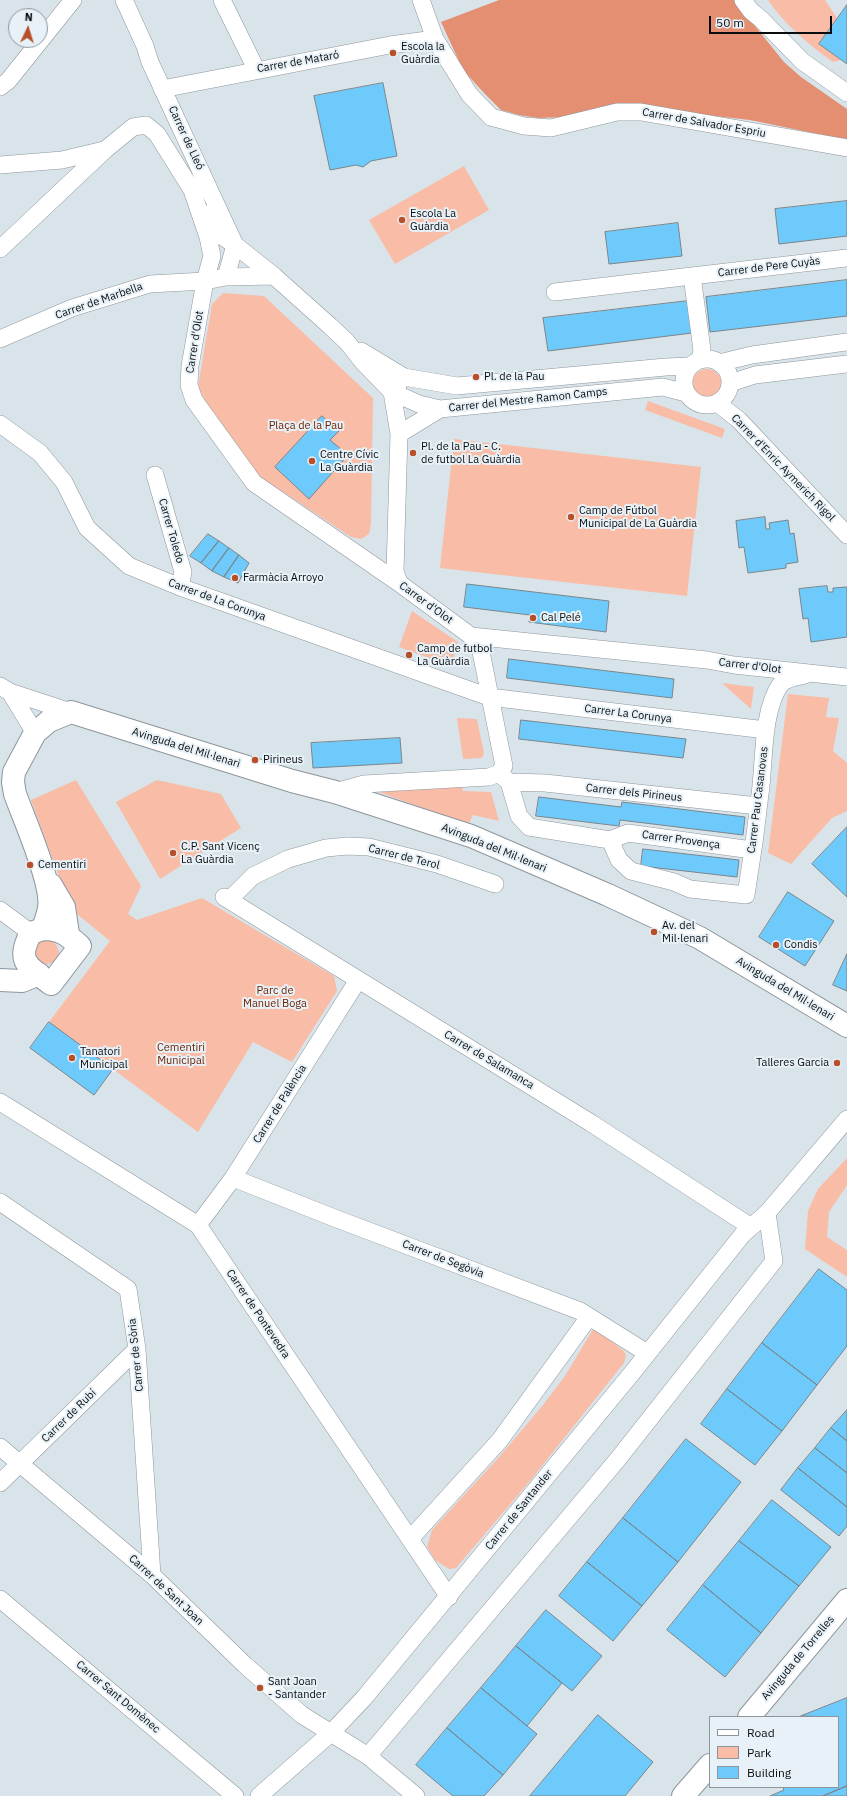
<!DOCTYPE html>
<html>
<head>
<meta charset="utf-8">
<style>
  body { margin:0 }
  #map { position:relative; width:847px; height:1796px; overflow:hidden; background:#d9e4ea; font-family:"IBM Plex Sans",sans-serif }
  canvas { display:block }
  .legend { position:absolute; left:709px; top:1716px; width:130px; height:72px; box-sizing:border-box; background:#e7f1f7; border:1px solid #8e959a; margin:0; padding:5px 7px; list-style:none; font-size:12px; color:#080c0e }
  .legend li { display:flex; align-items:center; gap:8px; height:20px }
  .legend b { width:20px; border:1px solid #8e959a }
  .north { position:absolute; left:8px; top:8px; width:40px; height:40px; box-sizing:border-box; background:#e7f1f7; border:1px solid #8e959a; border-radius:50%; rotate:4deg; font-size:11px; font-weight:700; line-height:16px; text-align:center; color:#080c0e }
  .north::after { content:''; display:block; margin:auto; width:14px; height:18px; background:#b75028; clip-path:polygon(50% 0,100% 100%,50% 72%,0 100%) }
  .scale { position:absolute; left:709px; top:16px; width:123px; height:18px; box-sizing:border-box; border:2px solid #080c0e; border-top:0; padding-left:5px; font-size:12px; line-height:14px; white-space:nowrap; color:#080c0e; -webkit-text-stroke:3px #e7f1f7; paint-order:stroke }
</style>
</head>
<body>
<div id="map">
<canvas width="847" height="1796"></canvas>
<ul class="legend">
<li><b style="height:5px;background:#fff"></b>Road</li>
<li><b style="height:11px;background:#f9bca6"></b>Park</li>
<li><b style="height:11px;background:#6ecafb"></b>Building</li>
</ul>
<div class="north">N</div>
<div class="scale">50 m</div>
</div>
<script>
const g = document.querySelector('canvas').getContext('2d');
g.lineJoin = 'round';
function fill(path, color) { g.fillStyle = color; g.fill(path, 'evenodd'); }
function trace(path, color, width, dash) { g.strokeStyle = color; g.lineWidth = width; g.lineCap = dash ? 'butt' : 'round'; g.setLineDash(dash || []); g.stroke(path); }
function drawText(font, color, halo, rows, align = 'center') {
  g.font = font + ' "IBM Plex Sans",sans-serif'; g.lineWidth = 4; g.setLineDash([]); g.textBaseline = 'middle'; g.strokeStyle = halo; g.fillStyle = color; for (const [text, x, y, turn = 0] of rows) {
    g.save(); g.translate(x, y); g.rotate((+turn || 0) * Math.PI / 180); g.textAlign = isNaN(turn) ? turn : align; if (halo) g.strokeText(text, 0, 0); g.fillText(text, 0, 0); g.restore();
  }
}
fill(new Path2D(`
  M768 0H825L837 18 819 44 841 60 833 62C809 45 784 24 768 0Z
  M464 166 489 210 395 264 369 220Z
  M223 293 264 296 373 398 371 524 369 534 361 539 351 537 259 476 209 408 198 387 212 304Z
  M692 384a15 15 0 1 1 30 0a15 15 0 1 1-30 0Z
  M648 401 725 429 722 438 645 410Z
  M454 439 701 467 687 596 440 568Z
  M412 611 458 642 451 666 399 647Z
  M722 683 754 687 751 709Z
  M788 694 829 698 826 717 839 718 833 751 847 763V811L832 818 791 864 768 853Z
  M457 718 477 719 484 753 482 758 463 759Z
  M76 780 141 886 128 914 137 920 202 898 334 976 337 991 292 1062 253 1042 198 1132 49 1022 110 941 77 914 69 904 31 800Z
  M157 780 221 794 241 828 160 879 116 802Z
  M462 786 463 791 491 792 499 821 473 815 468 825 379 792Z
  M49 939C69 950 55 972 36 961L33 945 37 941Z
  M847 1158V1185L829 1212 827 1237 847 1250V1277L805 1249 808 1211 818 1189Z
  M595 1329 624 1351 626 1356 624 1363 530 1481 456 1568 449 1569 435 1560 427 1547 432 1530 499 1457 543 1405 565 1376 592 1331Z`), '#f9bca6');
fill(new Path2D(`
  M499 0H734L784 62 801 77 847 109V140L750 120 688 113 538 118 519 115 501 110 485 94 463 70 441 22Z`), '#e48f71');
const building = new Path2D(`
  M847 5V64L819 44Z
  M383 83 397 156 371 161 363 167 356 165 330 170 314 96Z
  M847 201V236L779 244 775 209Z
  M678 223 682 256 609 264 605 232Z
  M847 280V316L710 332 706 297Z
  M688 301 692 333 548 351 543 318Z
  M322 416 339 431 330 440 348 455 309 499 275 467Z
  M765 517 766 529H770L769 523 788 520 790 534 794 533 798 562 786 564V568L748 573 744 547 739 548 736 521Z
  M208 534 219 541 201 563 190 556Z
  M219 541 229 548 212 571 201 563Z
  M229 548 239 555 224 577 212 571Z
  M239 555 249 563 238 583 224 577Z
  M467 584 609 601 606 632 529 622 530 615 464 607Z
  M827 586 828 592H833V588L847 587V637L811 642 808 618 803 619 799 589Z
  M509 659 674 679 672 698 507 678Z
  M521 720 686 739 683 758 519 739Z
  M400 738 402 763 313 768 311 743Z
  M539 797 621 807 622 802 745 817 743 835 620 820 619 826 536 816Z
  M847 827V897L812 864Z
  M643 849 739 860 737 877 641 866Z
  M788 892 834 921 805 966 759 937Z
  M847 954V991L833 985Z
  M49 1022 113 1069 94 1095 30 1048Z
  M819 1269 847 1290V1346L817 1385 762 1343Z
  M762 1343 817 1385 782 1431 727 1389Z
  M727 1389 782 1431 755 1465 701 1424Z
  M847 1410V1441L831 1428Z
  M831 1428 847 1441V1473L815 1448Z
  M686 1439 741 1482 678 1562 623 1518Z
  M815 1448 847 1473V1507L798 1468Z
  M798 1468 847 1507V1526L839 1536 781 1490Z
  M772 1500 831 1547 799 1586 739 1541Z
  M623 1518 678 1562 642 1606 587 1562Z
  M739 1541 799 1586 761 1633 703 1585Z
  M587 1562 642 1606 613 1641 559 1596Z
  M703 1585 761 1633 725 1677 667 1630Z
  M546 1610 602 1656 572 1691 516 1646Z
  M516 1646 562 1683 527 1726 481 1688Z
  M481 1688 537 1734 503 1775 447 1728Z
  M847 1698V1786L823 1796H770L784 1790 783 1787H838V1717L801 1716Z
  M598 1715 653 1762 625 1796H530Z
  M447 1728 503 1775 484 1796H453L416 1765Z
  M847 1786V1796H823Z`);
fill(building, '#6ecafb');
trace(building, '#7b848a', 1);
const street = new Path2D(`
  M124 0 145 46 150 62 235 245 226 277
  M222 0 256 69
  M421 0 435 39 469 94 491 117 524 126 551 128 617 112H641L847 148
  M743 0 751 11 761 19 802 61 847 93
  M0 87 8 81 73 0
  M162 89 390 45 435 39
  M0 165 62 160 104 150
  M207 214 220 235 235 245 274 276 330 326 347 342 362 361 392 392 419 404 440 409 663 387 686 393
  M0 249 105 150 133 127 146 125 157 134 192 190 208 237 212 256 205 281 190 366 189 385 194 400 254 483 399 583 471 636 707 660 734 665 847 677
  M555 292 692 276
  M0 339 72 308 150 284 205 281 226 277 274 276
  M361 351 404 377 457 386 666 367 690 366
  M684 382a23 23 0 1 1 46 0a23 23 0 1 1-46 0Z
  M700 360 702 350 692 276 847 258
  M719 363 752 355 847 342
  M730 383 755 375 847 364
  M398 385 392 392 399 434 395 571 399 583
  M717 403 739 420 847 535
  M0 424 40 453 64 482 87 528 129 566 180 587 489 697 766 730
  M399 434 440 409
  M155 475 183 572 180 587
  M471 636 480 647 504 766 499 773
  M0 686 10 692 71 712
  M10 692 35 733
  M502 776 509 782 519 816 529 827 610 840
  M509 782 545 783 758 806
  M335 792 364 784 489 777 499 773
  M610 840 619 860 631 871 674 882 690 889 746 895C752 859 757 823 761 786 764 757 763 710 780 685 785 678 797 677 805 675
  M610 840 628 833 752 850
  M224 897 591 1123 751 1227
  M229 900 253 876 288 859 326 848 348 846 369 847 437 864 495 884
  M0 910 31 933
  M0 1102 198 1225 449 1597
  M233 1178 337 1219 580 1311 647 1353
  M0 1202 128 1289 137 1349 152 1575
  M198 1225 233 1178 358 980
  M0 1447 152 1575 245 1665 302 1715 368 1756 416 1796
  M0 1483 137 1349
  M410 1539 500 1440 589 1317
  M0 1599 235 1796
  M368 1756 618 1459 774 1261 767 1213
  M259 1796 332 1732 364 1698 632 1373 743 1234 767 1213 847 1119`);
const secondary = new Path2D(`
  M51 885 64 907 68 934
  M43 929C45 922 48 915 49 908 53 884 24 819 15 794L13 782 14 772 35 733 49 721 71 712 292 781 335 792 471 836 608 895 700 938 847 1026
  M43 929C60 929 68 935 80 946L51 984C29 967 15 962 31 933Z
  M0 980 22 981 39 974
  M749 1717 847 1600
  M683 1796 710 1765`);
trace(street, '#8d969c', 18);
trace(secondary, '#8d969c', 24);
trace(street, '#fff', 17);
trace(secondary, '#fff', 22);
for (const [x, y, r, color] of [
  [393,53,4,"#b75028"],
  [402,220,4,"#b75028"],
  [476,377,4,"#b75028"],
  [413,453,4,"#b75028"],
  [312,461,4,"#b75028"],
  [571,517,4,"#b75028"],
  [235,578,4,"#b75028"],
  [533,618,4,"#b75028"],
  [409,655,4,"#b75028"],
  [255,760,4,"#b75028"],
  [173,853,4,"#b75028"],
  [30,865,4,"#b75028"],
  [654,932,4,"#b75028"],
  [776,945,4,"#b75028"],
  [72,1058,4,"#b75028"],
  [837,1063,4,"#b75028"],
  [260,1688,4,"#b75028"]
]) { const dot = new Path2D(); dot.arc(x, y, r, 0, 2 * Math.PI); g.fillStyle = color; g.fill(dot); trace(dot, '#e7f1f7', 1.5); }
drawText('11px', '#080c0e', '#e7f1f7', [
  ["Escola la",401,47],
  ["Guàrdia",401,60],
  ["Escola La",410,214],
  ["Guàrdia",410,227],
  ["Pl. de la Pau",484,377],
  ["Pl. de la Pau - C.",421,447],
  ["de futbol La Guàrdia",421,460],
  ["Centre Cívic",320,455],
  ["La Guàrdia",320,468],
  ["Camp de Fútbol",579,511],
  ["Municipal de La Guàrdia",579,524],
  ["Farmàcia Arroyo",243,578],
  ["Cal Pelé",541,618],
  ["Camp de futbol",417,649],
  ["La Guàrdia",417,662],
  ["Pirineus",263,760],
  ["C.P. Sant Vicenç",181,847],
  ["La Guàrdia",181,860],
  ["Cementiri",38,865],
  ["Av. del",662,926],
  ["Mil·lenari",662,939],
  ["Condis",784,945],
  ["Tanatori",80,1052],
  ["Municipal",80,1065],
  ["Talleres Garcia",829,1063,"right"],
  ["Sant Joan",268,1682],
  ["- Santander",268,1695]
], 'left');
drawText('11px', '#080c0e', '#e7f1f7', [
  ["Carrer de Mataró",298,62,-10],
  ["Carrer de Salvador Espriu",704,123,10],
  ["Carrer de Lleó",186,138,65],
  ["Carrer de Pere Cuyàs",769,267,-7],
  ["Carrer de Marbella",99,301,-19],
  ["Carrer d'Olot",195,342,-81],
  ["Carrer del Mestre Ramon Camps",528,400,-6],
  ["Carrer d'Enric Aymerich Rigol",783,468,46],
  ["Carrer Toledo",171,531,74],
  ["Carrer de La Corunya",217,600,20],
  ["Carrer d'Olot",426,603,36],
  ["Carrer d'Olot",750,666,7],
  ["Carrer La Corunya",628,714,7],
  ["Avinguda del Mil·lenari",186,748,17],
  ["Carrer dels Pirineus",634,793,6],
  ["Carrer Pau Casanovas",758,800,-83],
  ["Carrer Provença",681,840,8],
  ["Avinguda del Mil·lenari",494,848,22],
  ["Carrer de Terol",404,857,14],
  ["Avinguda del Mil·lenari",785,989,31],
  ["Carrer de Salamanca",489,1060,31],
  ["Carrer de Palència",280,1104,-58],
  ["Carrer de Segòvia",443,1259,21],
  ["Carrer de Pontevedra",258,1314,56],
  ["Carrer de Sòria",136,1355,-96],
  ["Carrer de Rubí",69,1416,-44],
  ["Carrer de Santander",519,1510,-51],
  ["Carrer de Sant Joan",166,1590,43],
  ["Avinguda de Torrelles",798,1658,-50],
  ["Carrer Sant Domènec",118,1697,40]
]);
drawText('11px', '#6e2301', '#e7f1f7', [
  ["Plaça de la Pau",306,426],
  ["Parc de",275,991],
  ["Manuel Boga",275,1004],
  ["Cementiri",181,1048],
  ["Municipal",181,1061]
]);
</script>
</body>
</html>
